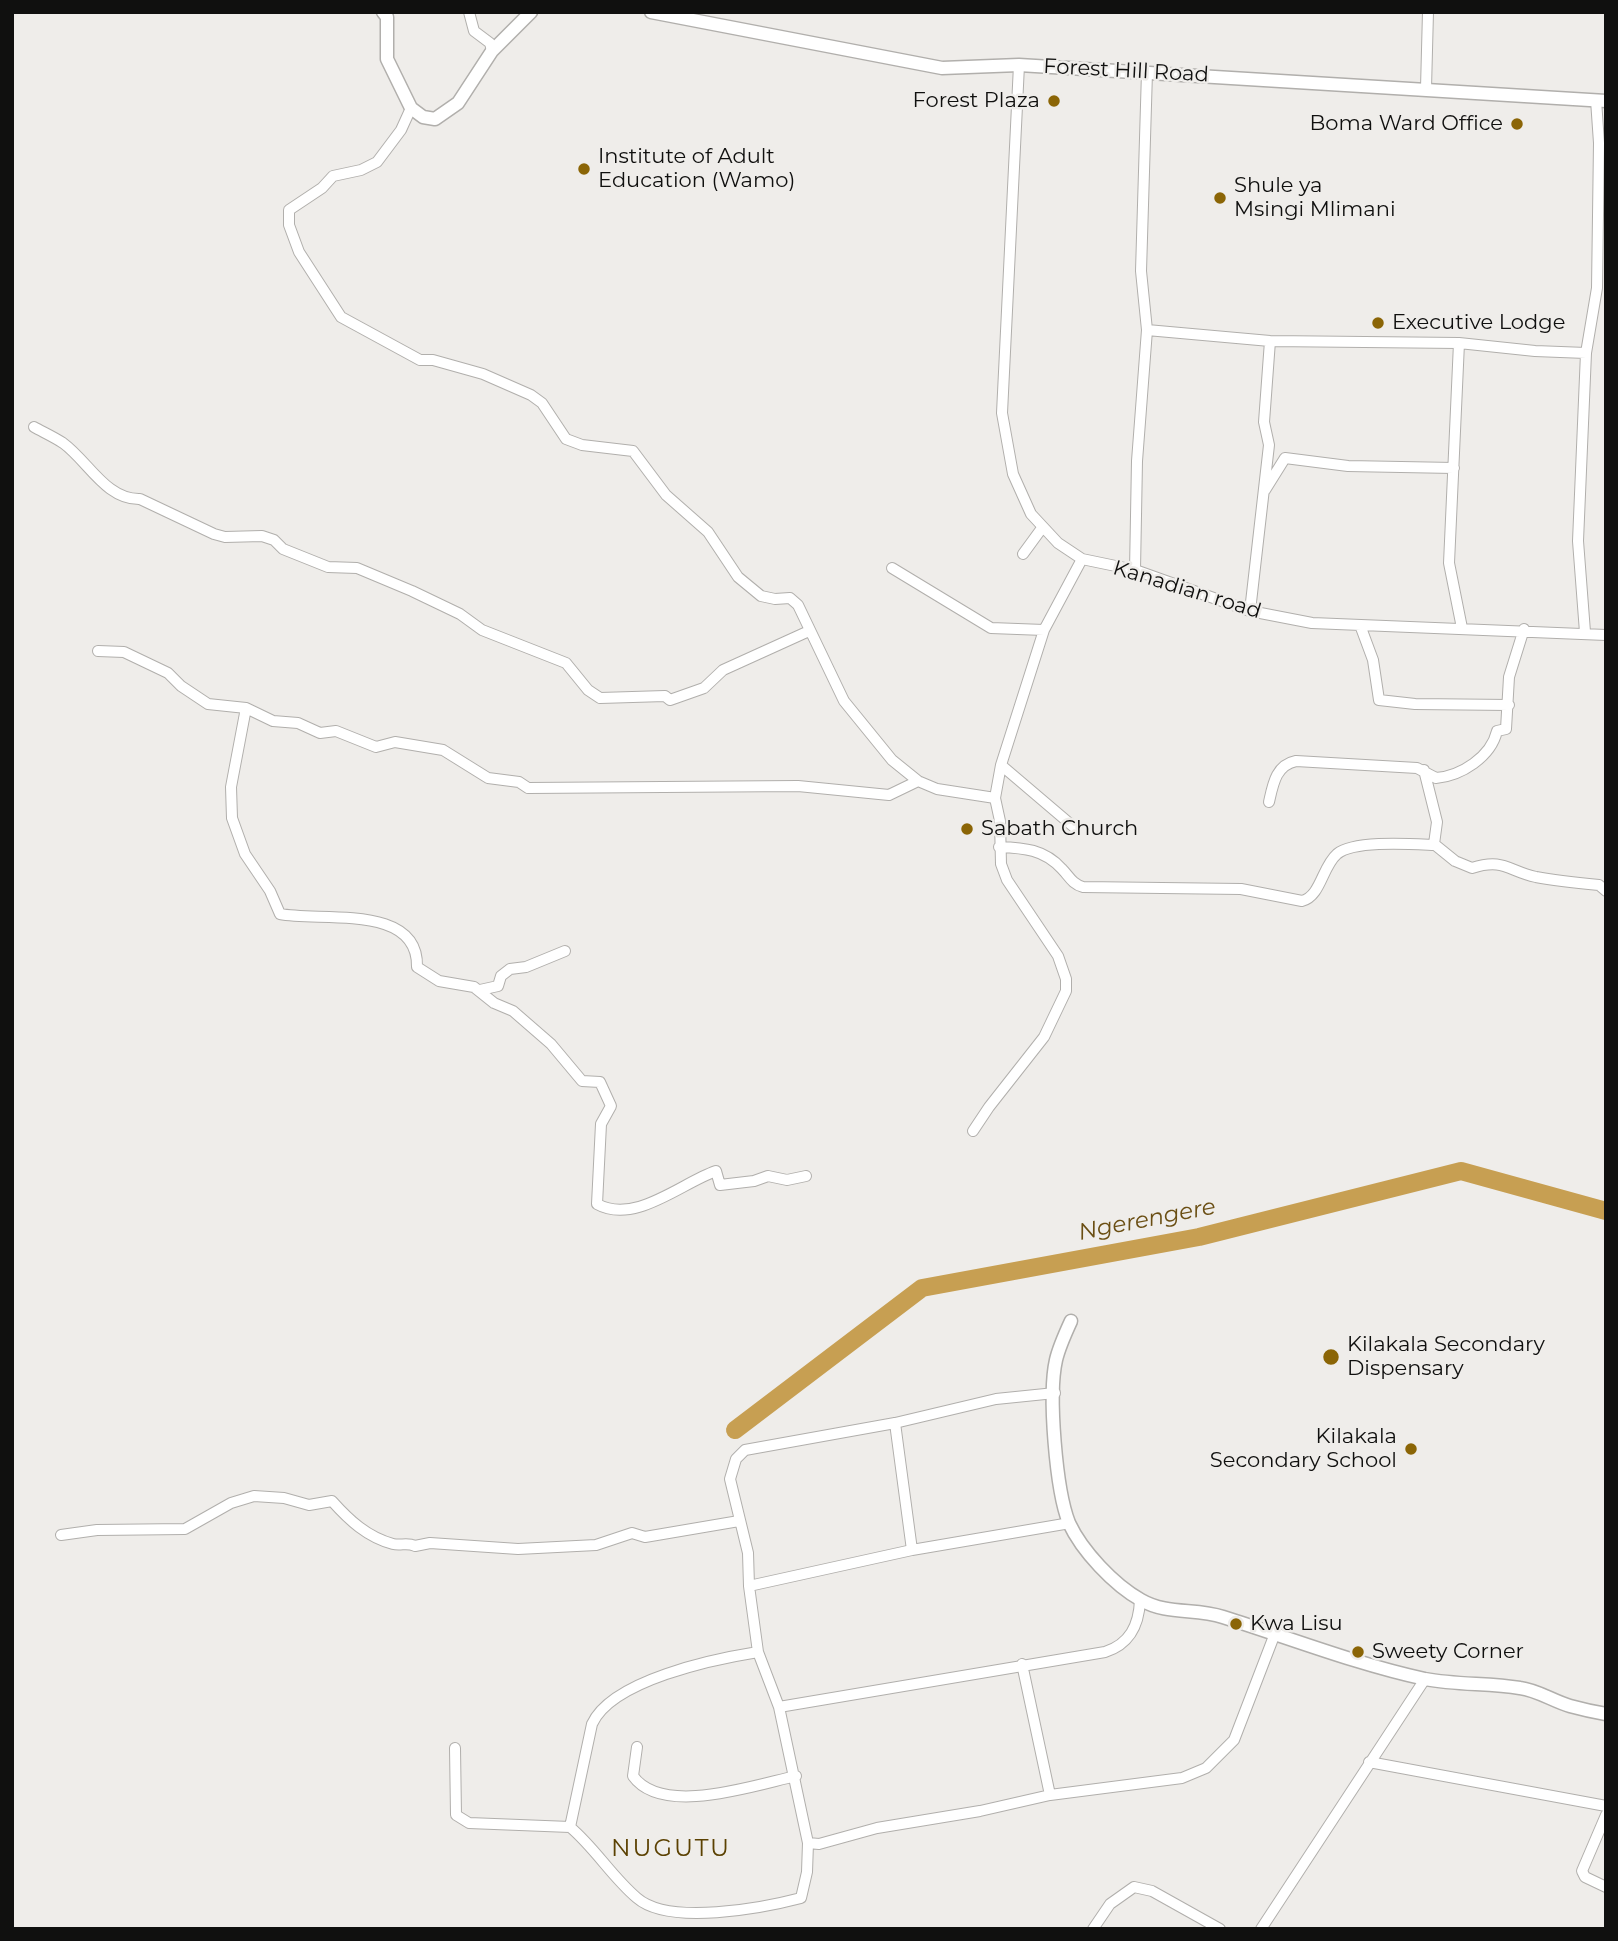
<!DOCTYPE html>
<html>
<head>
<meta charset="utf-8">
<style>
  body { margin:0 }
  #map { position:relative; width:1618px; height:1941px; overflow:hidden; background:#efedea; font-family:Montserrat,sans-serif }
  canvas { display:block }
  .frame { position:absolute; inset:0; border:14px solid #10100f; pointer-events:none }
</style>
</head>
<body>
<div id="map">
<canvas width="1618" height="1941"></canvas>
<div class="frame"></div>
</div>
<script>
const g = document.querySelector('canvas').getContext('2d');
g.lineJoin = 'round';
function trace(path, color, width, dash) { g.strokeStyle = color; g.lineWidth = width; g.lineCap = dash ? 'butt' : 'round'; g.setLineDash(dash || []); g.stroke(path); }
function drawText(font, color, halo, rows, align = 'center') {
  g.font = font + ' Montserrat,sans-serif'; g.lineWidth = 5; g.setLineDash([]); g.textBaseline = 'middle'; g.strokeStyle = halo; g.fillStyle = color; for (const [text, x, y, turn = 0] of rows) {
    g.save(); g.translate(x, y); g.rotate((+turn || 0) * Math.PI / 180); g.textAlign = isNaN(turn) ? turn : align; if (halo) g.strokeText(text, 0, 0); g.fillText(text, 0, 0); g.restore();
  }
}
trace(new Path2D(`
  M735 1430 922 1288 1199 1237 1461 1171 1606 1211`), '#c79f52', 18);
const minor = new Path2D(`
  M469 12 474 31 490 43 492 51
  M1019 65 1002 413 1013 474 1031 514 1058 543 1082 559 1135 570 1250 611 1312 623 1606 635
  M1426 88 1428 12
  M411 108 401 130 377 162 361 170 333 176 322 188 289 210V225L299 252 341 317 420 360H433L483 374 531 395 542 403 566 439 582 445 633 451 666 495 708 532 738 577 761 596 775 599 790 598 798 605 844 701 892 760 918 781 937 789 995 798
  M1147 330 1270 341 1459 343 1535 351 1586 353
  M1459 343 1449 563 1462 628
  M34 427C43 432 54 437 63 443 88 461 106 500 140 499L214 534 225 537 262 536 274 540 283 549 328 567 357 568 412 591 460 614 482 630 566 663 588 690 600 698 665 696 670 700 704 688 723 670 809 631
  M1265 490 1285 458 1348 466 1454 468
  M1023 554 1042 528
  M892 568 991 628 1044 630
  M1135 570 1137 461 1147 330 1141 271 1147 72
  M1250 611 1269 445 1264 422 1270 341
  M1360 625 1373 660 1379 700 1415 704 1509 705
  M1585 632 1578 541 1586 353 1597 288 1599 143 1596 100
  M98 651 124 652 168 673 181 686 208 704 246 708 273 721 298 723 320 733 336 731 376 747 395 742 443 750 488 778 519 782 528 788 798 786 889 795 918 781
  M246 708 231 787 232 818 245 854 270 891 280 914C320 922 419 903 417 967L439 981 474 987 494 1003 513 1011 551 1044 582 1081 600 1082 611 1106 601 1124 597 1204C635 1225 681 1183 716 1171L720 1185 754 1181 768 1176 787 1180 806 1176
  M1001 765 1075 828
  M1424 770 1437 822 1434 844 1455 861 1472 868C1504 858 1508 871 1536 877 1557 881 1578 883 1599 885L1606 891
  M1269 802C1273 784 1276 765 1296 761L1417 768 1436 778C1461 776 1491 757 1497 731L1506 729 1509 677 1524 629
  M999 847C1024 848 1044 849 1062 869 1069 876 1072 884 1083 887L1241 889 1302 901C1321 896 1322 867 1337 854 1354 840 1411 844 1434 845
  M480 990 498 986 501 976 510 969 526 967 565 951
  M973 1131 989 1107 1044 1037 1066 991V979L1058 956 1007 880 1001 864 1000 821 995 798 1001 765 1044 630 1082 559
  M1055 1393 996 1399 895 1423 745 1450 736 1459 730 1479 748 1553 749 1586 758 1652 779 1707 808 1843 819 1844 877 1828 980 1811 1050 1795 1182 1778 1206 1768 1234 1740 1274 1636
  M895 1423 912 1550
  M61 1535 97 1530 185 1529 231 1503 254 1496 284 1498 309 1505 332 1501C349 1520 367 1537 393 1544 401 1546 407 1542 415 1546L430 1543 518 1549 596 1545 632 1533 645 1537 739 1521
  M749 1586 912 1550 1070 1523
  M1022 1664 1050 1795
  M779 1707 1105 1652C1130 1644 1139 1625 1140 1600
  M637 1747 633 1776C662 1817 755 1785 796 1776
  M455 1748 456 1815 469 1823 570 1827C595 1848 612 1877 637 1898 669 1926 763 1908 801 1898L807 1872 808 1843
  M1369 1762 1606 1806
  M1606 1815 1582 1871 1585 1877 1606 1887
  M570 1827 592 1724C612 1680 714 1659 758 1652
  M1093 1929 1110 1904 1134 1887 1152 1891 1220 1929
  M1261 1929 1425 1679`);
const tertiary = new Path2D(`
  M383 12 387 17V59L411 108 423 117 435 119 458 103 492 51 531 12
  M651 12 942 68 1019 65 1606 101
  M1071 1321C1065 1334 1059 1347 1056 1360 1048 1395 1056 1490 1069 1523 1082 1551 1114 1585 1141 1600 1167 1615 1195 1608 1223 1617 1290 1638 1356 1664 1425 1679 1457 1685 1489 1683 1520 1688 1537 1690 1553 1701 1570 1706 1581 1709 1594 1712 1606 1714`);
trace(minor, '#b1afac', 12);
trace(tertiary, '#b1afac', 15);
trace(minor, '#fff', 10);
trace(tertiary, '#fff', 12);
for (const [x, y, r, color] of [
  [1054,101,7,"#8b6506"],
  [1517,124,7,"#8b6506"],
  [584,169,7,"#8b6506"],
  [1220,198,7,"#8b6506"],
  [1378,323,7,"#8b6506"],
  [967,829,7,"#8b6506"],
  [1331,1357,9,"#8b6506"],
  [1411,1449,7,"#8b6506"],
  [1236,1624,7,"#8b6506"],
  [1358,1652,7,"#8b6506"]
]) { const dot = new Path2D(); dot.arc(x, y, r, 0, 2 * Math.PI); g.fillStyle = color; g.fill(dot); trace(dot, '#efedea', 2.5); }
drawText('21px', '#10100f', '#efedea', [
  ["Forest Hill Road",1126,71,3],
  ["Kanadian road",1187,590,17]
]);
drawText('21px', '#10100f', '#efedea', [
  ["Forest Plaza",1040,101,"right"],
  ["Boma Ward Office",1503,124,"right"],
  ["Institute of Adult",598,157],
  ["Education (Wamo)",598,181],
  ["Shule ya",1234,186],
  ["Msingi Mlimani",1234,210],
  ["Executive Lodge",1392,323],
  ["Sabath Church",981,829],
  ["Kilakala Secondary",1347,1345],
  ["Dispensary",1347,1369],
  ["Kilakala",1397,1437,"right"],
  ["Secondary School",1397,1461,"right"],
  ["Kwa Lisu",1250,1624],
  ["Sweety Corner",1372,1652]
], 'left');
drawText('italic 23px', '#6a4e13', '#efedea', [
  ["Ngerengere",1147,1220,-11]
]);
g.letterSpacing = '2px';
drawText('24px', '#5b4102', '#efedea', [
  ["NUGUTU",671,1849]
]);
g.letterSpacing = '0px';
</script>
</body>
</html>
